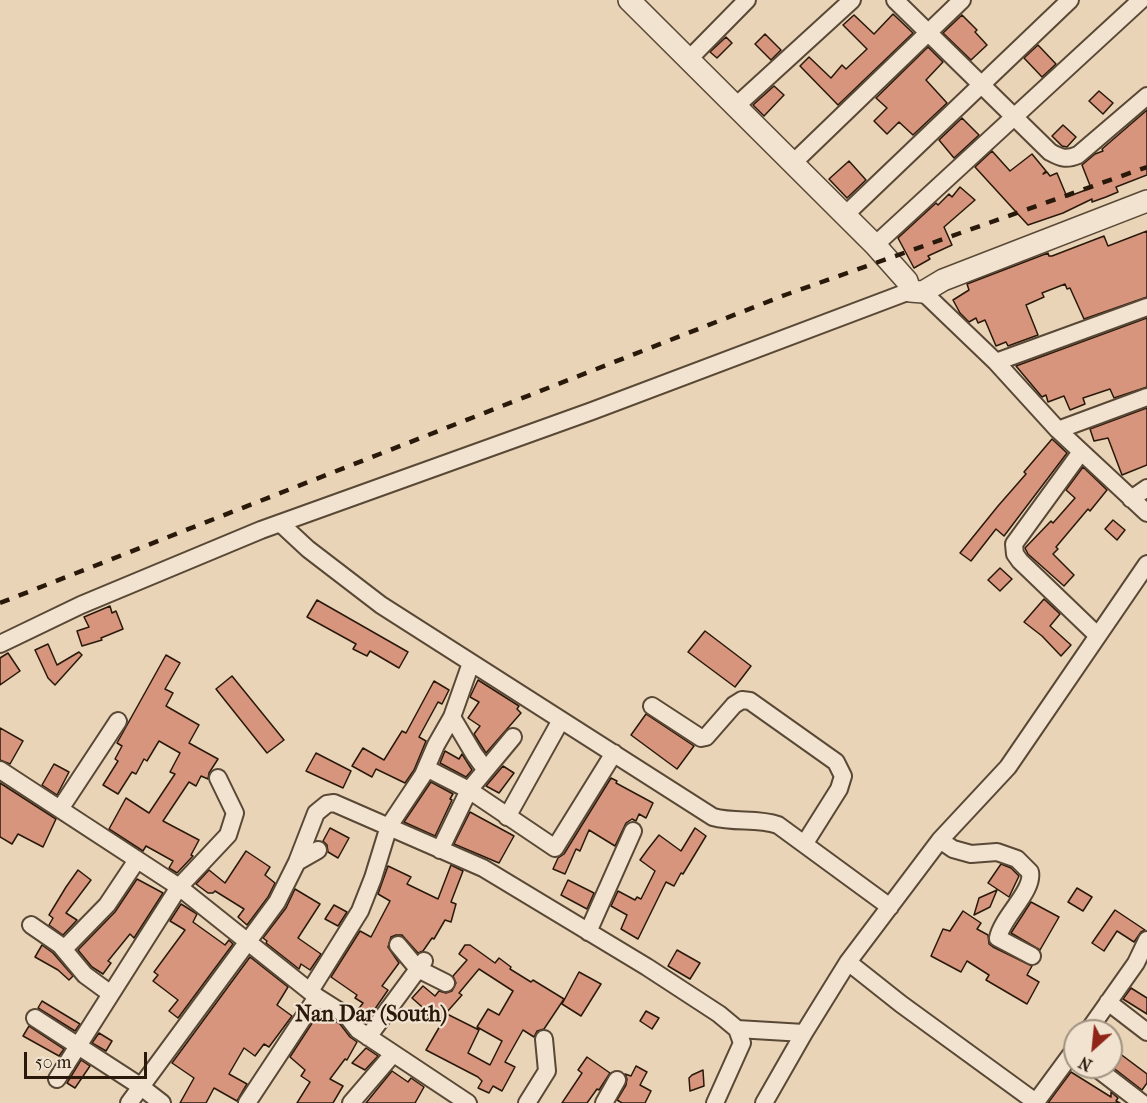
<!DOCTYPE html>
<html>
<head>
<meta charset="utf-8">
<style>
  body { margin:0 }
  #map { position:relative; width:1147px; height:1103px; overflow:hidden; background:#e9d4b7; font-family:"IM FELL French Canon",serif }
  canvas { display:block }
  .north { position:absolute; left:1063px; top:1019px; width:60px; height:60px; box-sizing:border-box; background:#f1e3d0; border:2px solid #a19281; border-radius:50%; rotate:207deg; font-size:16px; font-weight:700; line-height:24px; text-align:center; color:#29190a }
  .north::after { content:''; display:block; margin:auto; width:21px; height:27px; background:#8f2418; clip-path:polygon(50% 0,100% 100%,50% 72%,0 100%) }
  .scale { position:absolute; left:24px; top:1052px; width:123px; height:27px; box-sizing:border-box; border:3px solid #29190a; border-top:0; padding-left:8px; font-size:18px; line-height:21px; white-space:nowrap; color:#29190a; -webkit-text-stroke:4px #f1e3d0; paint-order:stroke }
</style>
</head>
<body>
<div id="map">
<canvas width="1147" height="1103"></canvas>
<div class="north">N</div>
<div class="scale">50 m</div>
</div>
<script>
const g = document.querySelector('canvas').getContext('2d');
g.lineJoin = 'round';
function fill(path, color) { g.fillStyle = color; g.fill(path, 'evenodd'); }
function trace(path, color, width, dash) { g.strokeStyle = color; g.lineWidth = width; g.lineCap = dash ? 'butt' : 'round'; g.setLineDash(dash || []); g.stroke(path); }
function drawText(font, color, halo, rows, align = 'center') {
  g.font = font + ' "IM FELL French Canon",serif'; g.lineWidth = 4.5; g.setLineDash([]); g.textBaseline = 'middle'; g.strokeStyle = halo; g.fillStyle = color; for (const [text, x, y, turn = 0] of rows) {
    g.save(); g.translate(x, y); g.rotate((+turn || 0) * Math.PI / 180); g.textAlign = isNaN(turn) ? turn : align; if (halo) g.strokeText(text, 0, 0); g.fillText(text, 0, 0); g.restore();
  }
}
const building = new Path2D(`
  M893 14 913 33 838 105 800 66 809 57 831 78 842 65 846 69 867 49 843 25 854 15 874 34Z
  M962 15 977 30 975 32 987 45 971 60 943 33Z
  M765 34 781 50 771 60 755 44Z
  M726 37 732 43 717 58 710 52Z
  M1038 45 1056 64 1042 77 1024 58Z
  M928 47 943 62 926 80 947 103 913 135 899 122 887 134 874 121 887 108 876 98Z
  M774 86 784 95 764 116 753 105Z
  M1099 91 1113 103 1103 114 1089 101Z
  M1147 110V175L1116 187 1118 192 1106 197 1092 202V199L1063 213 1028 225 975 167 992 151 1010 171 1032 154 1046 171 1043 174 1047 172 1050 176 1057 173 1067 197 1091 188 1082 165 1095 154 1103 151 1102 149Z
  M962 118 979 135 954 158 939 140Z
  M1063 125 1076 137 1067 147 1062 146 1052 136Z
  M849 161 866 180 847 198 829 179Z
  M960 187 975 200 944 227 952 245 928 256 930 259 914 268 898 238 936 203 938 205 949 194 952 197Z
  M1147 231V297L1084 319 1070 288 1067 289 1065 284 1042 293 1044 297 1026 305 1038 335 1008 346 1006 342 996 346 985 320 978 323 976 318 969 322 960 313 953 300 969 290 967 284 1048 253 1049 256H1052L1104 236 1108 246Z
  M1147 318V387L1114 398 1110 389 1083 398 1085 404 1070 410 1064 396 1048 402 1046 395 1042 397 1016 366Z
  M1147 408V465L1122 475 1108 438 1094 441 1090 429Z
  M1052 439 1067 453 1004 536 996 529 971 561 960 553 998 506 1026 474 1024 472Z
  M1083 467 1107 490 1090 511 1088 509 1056 547 1058 549 1053 554 1074 575 1064 586 1028 554 1025 548 1051 521 1053 523 1075 498 1066 490Z
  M1113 520 1125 530 1117 540 1105 529Z
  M1000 568 1012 579 1000 591 988 580Z
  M1044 599 1060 614 1050 626 1071 645 1061 656 1042 636 1024 622Z
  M317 600 408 652 399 668 370 651 367 656 353 649 356 644 307 617Z
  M110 606 112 613 116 611 123 629 101 638 102 640 82 646 77 631 89 627 84 617Z
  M705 631 751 666 735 687 688 652Z
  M48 644 57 665 79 652 82 655 55 685 48 678 35 650Z
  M8 653 20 671 0 685V658Z
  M166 655 180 663 165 689 173 693 166 706 199 725 189 743 218 759 209 773 208 779 201 776 196 786 189 782 163 821 199 840 191 855 193 856 177 873 169 868 173 861 146 846 143 851 109 829 126 798 149 813 175 774 170 772 180 753 159 741 147 761 144 759 136 774 132 772 118 794 103 785 118 761 115 759 122 746 117 743Z
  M232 676 284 740 267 753 216 689Z
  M478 680 519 706 517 709 521 713 486 753 474 734 480 726 468 718 479 702 470 697Z
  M434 681 449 690 442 704 438 702 419 737 426 741 414 770 405 783 376 769 372 777 352 766 363 748 384 760 402 731 406 733Z
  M646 714 694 746 677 769 631 735Z
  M0 728 23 741 10 764 0 760Z
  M445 751 459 759 462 754 472 770 466 777 440 763Z
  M316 753 351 771 343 788 306 771Z
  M54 764 69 772 57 795 42 785Z
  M503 766 514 773 499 793 486 786Z
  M611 778 617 781 616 783 653 803 646 818 639 814 636 821 632 819 626 823 615 846 589 830 580 851 576 849 565 874 553 869 558 858 564 854Z
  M431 782 453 794 450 799 452 800 435 836 404 822Z
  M0 783 56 819 43 847 18 834 12 844 0 837Z
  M470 812 514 836 499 863 454 844Z
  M330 828 349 838 338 858 328 852 327 845 323 841Z
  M695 828 706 836 683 874 681 873 674 886 666 882 638 939 621 929 627 915 611 906 618 891 635 900 637 897 641 899 655 871 640 860 648 849 659 835 681 851Z
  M246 851 270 867 265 875 275 883 268 897 247 925 238 917 244 909 215 891 213 893H208L196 884 209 870 225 883Z
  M1001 864 1011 868 1019 876 1009 897 988 883Z
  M451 865 463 871 451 902 456 904 451 922 445 920 434 939 432 938 423 951 418 953 402 935H396L391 937 388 947 399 963 382 986 388 990 366 1022 357 1011 363 1003 355 998 357 995 331 977 360 931 371 937 390 901 378 894 388 866 411 877 407 884 438 899Z
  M78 870 91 880 66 913 77 920 63 935 49 925 53 918 49 915 66 887Z
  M137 879 163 893 134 938 130 934 108 961 111 963 103 974 92 967 78 950 115 912Z
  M568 880 594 893 587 909 561 895Z
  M1077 888 1092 897 1083 911 1068 902Z
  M295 889 320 904 298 938 321 954 310 970 301 964 299 969 266 943 267 941 263 938 286 908Z
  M997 890 990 907 974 915 979 898Z
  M1031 902 1059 917 1040 950 1011 933Z
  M181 904 197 914 193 922 225 945 229 940 233 944 178 1018 169 1011 178 1000 153 981 158 975 154 972 185 930 170 921Z
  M334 905 347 912 338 926 325 919Z
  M1115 910 1145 930 1141 932 1134 942 1117 931 1104 951 1092 943Z
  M963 911 981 923 977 929 988 935 989 944 993 947 1032 966 1027 975 1039 982 1027 1004 986 980 989 975 967 961 961 972 931 956 943 929 950 931Z
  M42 945 53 953 73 976 69 980 58 970 35 957Z
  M465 945H470L495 963 499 958 511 967 510 969 531 982 533 980 564 999 544 1029 537 1031 534 1037 523 1030 505 1062 515 1067 502 1091 493 1086 489 1093 478 1088 482 1081 478 1077 426 1050 447 1014 479 1030 468 1053 490 1065 502 1041 477 1027 488 1009 499 1015 513 991 479 969 459 993 462 995 439 1021 427 1015 429 1013 412 998 423 986 435 996 439 991 446 993 452 991 456 983 453 976 467 960 459 954Z
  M677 950 700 963 690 979 668 966Z
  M250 957 288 987 277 1005 292 1016 269 1047 264 1044 255 1056 244 1048 229 1074 247 1084 237 1101 214 1088 206 1103H180L194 1078 172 1063Z
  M579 972 601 984 581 1016 562 1004Z
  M1131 988 1147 998V1014L1123 999Z
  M42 1001 80 1024 75 1031 38 1008Z
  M320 1011 340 1024 350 1037 357 1042 347 1060 345 1059 330 1079 343 1086 333 1103H297L310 1082 301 1076 305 1070 290 1057Z
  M646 1011 659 1018 652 1029 640 1021Z
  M29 1026 64 1049 59 1056 23 1036Z
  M99 1033 112 1041 106 1051 92 1043Z
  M1111 1047 1147 1074V1083L1142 1090 1111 1066Z
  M366 1048 378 1056 365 1070 352 1063Z
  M587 1057 610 1073 599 1090 597 1089 587 1103H562L582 1073 578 1070Z
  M81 1060 90 1066 75 1088 67 1083Z
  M636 1066 647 1072 640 1085 651 1091 645 1103H622L617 1100 626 1085 627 1079 625 1074 631 1076Z
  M703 1070 704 1086 690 1091 689 1078 692 1075Z
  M392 1071 408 1082 411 1078 424 1087 415 1103H366Z
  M1071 1072 1111 1097V1092L1118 1098 1116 1101 1120 1103H1048Z`);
fill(building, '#d7957e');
trace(building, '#29190a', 1.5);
const minor = new Path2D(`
  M895 0 1050 152C1061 158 1066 160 1078 155L1147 96
  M689 59 747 0
  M736 106 852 0
  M793 163 962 0
  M845 215 1070 0
  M875 245 1141 0
  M923 292 996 362 1058 430 1147 513
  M996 362 1147 307
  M1058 430 1147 397
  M1081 452 1014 544 1015 554 1020 561 1097 635
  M1131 499 1147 488
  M280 523 308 549 381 605 713 817C735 823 757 818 778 825L890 907
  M0 644 81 605 261 530 592 411 910 291
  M652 706 701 738 706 737 734 705 742 700 750 701 836 762 843 776 839 789 805 843
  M452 717 474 754 485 769
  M426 768 469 790 555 848 614 753
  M0 770 179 887 317 997 347 1016 358 1030 468 1103
  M60 809 118 721
  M507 817 561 720
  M940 840 953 849 971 854 997 852 1017 859 1030 872C1034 891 1002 917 998 938L1032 956
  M440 850 469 790 513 737
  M297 862 318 850
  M31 925 60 945 85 975 111 994
  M588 932 633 831
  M398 945 418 969 446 983
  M64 949 107 905 137 860
  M848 962 901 1004 1037 1103
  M310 991 360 911 373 878 389 826 423 775 436 745 452 717 471 663
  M1108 1002 1147 1032
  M35 1018 140 1086 162 1103
  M737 1029 804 1033
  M1088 1031 1136 963 1147 940
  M368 1037 424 961
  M1095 1067 1142 1103
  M57 1079 179 887 228 835 235 813 218 778
  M1036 1102 1075 1049
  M129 1103 277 902 297 862 316 813 327 804 334 803 483 868 647 967 719 1014 737 1029 742 1043 715 1103
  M247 1103 317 997
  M351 1103 393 1054
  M527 1103 547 1071 544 1039
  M604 1103 617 1080
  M764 1103 804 1033 848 962 940 840 1008 767 1147 564`);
const tertiary = new Path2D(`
  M629 0 875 245 907 281 910 291 923 292 943 280 1147 201`);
trace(minor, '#594835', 20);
trace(tertiary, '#594835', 24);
trace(minor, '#f1e3d0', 16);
trace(tertiary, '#f1e3d0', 21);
trace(new Path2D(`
  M0 603 785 295 1147 167`), '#29190a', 4.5, [10, 10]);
drawText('bold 22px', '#29190a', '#f1e3d0', [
  ["Nan Dar (South)",371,1016]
]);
</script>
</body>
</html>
